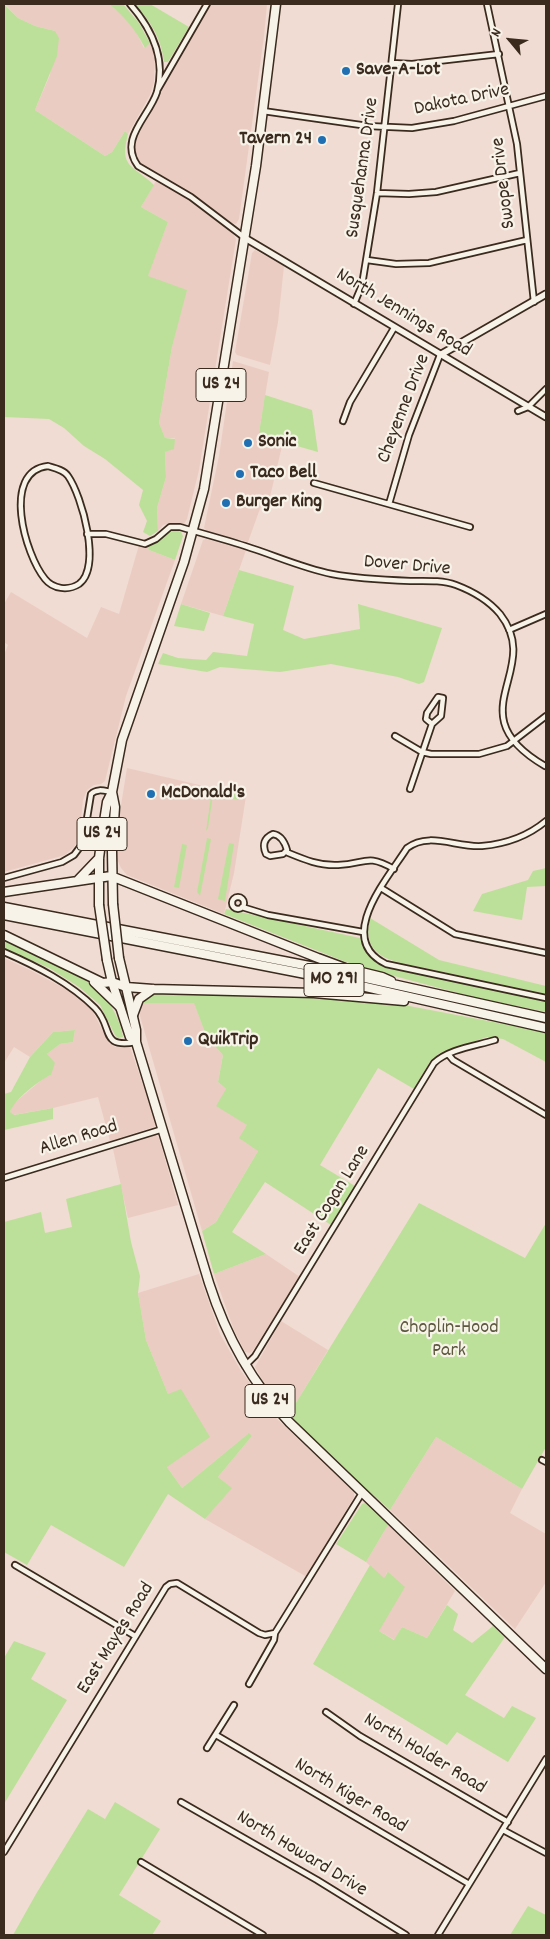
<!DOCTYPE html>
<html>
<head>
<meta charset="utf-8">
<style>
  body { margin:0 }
  #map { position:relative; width:550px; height:1939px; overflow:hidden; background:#f0dcd2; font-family:Dekko,sans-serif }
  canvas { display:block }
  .frame { position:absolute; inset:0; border:5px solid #3b2a1e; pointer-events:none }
  .north { position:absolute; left:485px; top:15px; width:50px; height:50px; -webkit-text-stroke:4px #f7f3e8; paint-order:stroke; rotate:298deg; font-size:14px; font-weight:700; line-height:20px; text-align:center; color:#3b2a1e }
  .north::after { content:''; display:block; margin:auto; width:18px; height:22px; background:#3b2a1e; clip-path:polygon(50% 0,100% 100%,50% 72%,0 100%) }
</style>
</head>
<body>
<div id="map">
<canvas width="550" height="1939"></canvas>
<div class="frame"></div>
<div class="north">N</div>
</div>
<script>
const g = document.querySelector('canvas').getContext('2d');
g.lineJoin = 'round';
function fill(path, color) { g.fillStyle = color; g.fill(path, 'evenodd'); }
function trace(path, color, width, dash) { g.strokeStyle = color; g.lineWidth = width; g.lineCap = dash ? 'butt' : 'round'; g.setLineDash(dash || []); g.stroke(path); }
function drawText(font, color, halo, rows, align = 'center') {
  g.font = font + ' Dekko,sans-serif'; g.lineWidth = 4.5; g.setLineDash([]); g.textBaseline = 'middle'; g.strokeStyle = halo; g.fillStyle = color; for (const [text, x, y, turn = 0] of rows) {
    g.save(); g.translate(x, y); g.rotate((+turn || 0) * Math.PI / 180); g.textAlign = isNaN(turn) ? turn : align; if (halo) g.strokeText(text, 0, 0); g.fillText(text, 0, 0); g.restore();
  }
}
fill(new Path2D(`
  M5 4H109L123 15 133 26 144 48 150 43 155 57 154 82 150 95 128 134 125 131 112 152 105 156 35 110 50 75 55 31 35 26 18 18Z
  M211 4H267L264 36 239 219 236 224 230 223 178 185 140 163 135 154 136 136Z
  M156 181 188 198 233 234 236 239 199 470 187 519 184 524 170 523 163 525 158 531 157 508 166 477 165 452 175 438H165L159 423 172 347 186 290 147 277 168 222 141 207Z
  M255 250 284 266 278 322 270 365 237 355 235 352 252 253Z
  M233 361 269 372 259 433 283 442 268 505 262 503 248 542 207 531 204 528 219 456Z
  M206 539 246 550 223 616 181 604 203 540Z
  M139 545 147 546 149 550 175 560 126 696 105 781 101 784 94 785 87 790 83 800 79 839 74 847 65 855 4 872V655L8 645 4 642V604L11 592 87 638 101 607 119 614Z
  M127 768 246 796 234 873 224 914 127 875 121 868 117 859 119 818Z
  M4 958 32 971 69 991 92 1010 109 1043 115 1047H130L156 1123 154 1127 110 1141 98 1097 53 1108 13 1115 10 1112 12 1105 44 1078 51 1075 47 1054 60 1044 73 1042 75 1030 53 1032 30 1057 14 1047 4 1063Z
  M194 1002 207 1038 223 1055 218 1082 226 1089 247 1125 258 1151 216 1222 202 1231 140 1016V1009L143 1003Z
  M156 1135 159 1138 178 1205 128 1218 113 1149Z
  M266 1254 300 1277 254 1349 250 1353 245 1352 234 1330 214 1274Z
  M199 1274 220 1334 241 1371 275 1417 354 1492V1497L307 1577 205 1519 231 1488 218 1477 252 1436 248 1434 182 1488 167 1467 168 1394 146 1340 138 1293Z
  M281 1321 328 1350 290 1413 263 1381 255 1367Z
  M436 1437 522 1489 510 1513 546 1534V1582L515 1629 390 1510Z
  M388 1525 455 1591 427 1638 402 1627 395 1640 379 1631 387 1572 384 1579 366 1562Z`), '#ebccc2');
fill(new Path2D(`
  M4 4 18 18 35 26 55 31 59 38 57 56 35 110 105 156 112 152 125 131 128 134C119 168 132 164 154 185L141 207 168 222 148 276 187 290 172 347 159 423 165 438 175 439 174 449 165 452 166 477 157 508 158 531 150 536 143 532 147 521 139 505 143 490 105 459 84 446 64 428 49 419 4 417Z
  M109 4H123L139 23 150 43 145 48C135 29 125 17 109 4Z
  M135 4H150L189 27 168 62H164C161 38 151 22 135 4Z
  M265 395 312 410 318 452 283 442 259 433Z
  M176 530 181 532 183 536 175 560 149 550 147 546C158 543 165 532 176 530Z
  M239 570 294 586 283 630 304 639 360 629 358 604 442 628 424 682 419 684 398 677 331 664 280 672 220 667 207 672 158 664 163 653 178 658 206 660 213 652 247 656 254 624 223 616Z
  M181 604 210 613 204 631 174 626Z
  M212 789 242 796 241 800 213 795 208 828 206 831Z
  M207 838 211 839 200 896 197 892Z
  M229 843 234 844 225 901 218 899Z
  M182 844 187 845 179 888 174 887Z
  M546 868V886L527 887 522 920 473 911 482 894 528 880 533 871Z
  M226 909 360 938C365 953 372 960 386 966L546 1001V1012L477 998 379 972 346 962 224 914Z
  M370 918 439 960 546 986V994L405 964C378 958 363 948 370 918Z
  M4 939C31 952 80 972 100 992 111 1003 121 1022 123 1037L118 1038 115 1035 100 1005 79 987 49 968 4 948Z
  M159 992 383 1001 546 1032V1062L503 1039 487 1037 440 1053 431 1060 414 1089 378 1068 320 1165 355 1186 331 1225 265 1182 232 1232 266 1254 214 1274 202 1231 216 1222 258 1151 239 1138 247 1125 216 1106 226 1089 218 1082 223 1055 207 1038 194 1003H143L151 994Z
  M75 1030 73 1042 60 1044 47 1054 55 1063 51 1075C39 1080 14 1100 10 1112L14 1115 53 1108V1119L4 1130V1094L11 1092 30 1057 53 1032Z
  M121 1184 131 1242 140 1276 138 1293 146 1340 168 1394 181 1389 210 1437 167 1467 182 1488 249 1433 252 1436 218 1477 232 1488 205 1519 168 1494 124 1567 51 1525 27 1565 4 1552V1222L41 1212 45 1233 72 1227 66 1199Z
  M419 1203 525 1258 546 1223V1447L522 1489 436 1437 390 1510 286 1419Z
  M365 1503 388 1525 366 1562 336 1544 362 1504Z
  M370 1565 384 1578 388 1572 405 1587 379 1631 394 1640 402 1627 427 1638 447 1605 458 1614 453 1630 472 1643 493 1626 505 1637 465 1695 504 1718 512 1706 536 1718 508 1762 457 1732 447 1745 313 1664Z
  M14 1641 46 1653 31 1679 67 1700 4 1804V1658Z
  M115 1802 160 1829 119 1895 161 1921 152 1935H13L36 1894 88 1809 105 1819Z
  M528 1906 546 1915V1935H510Z`), '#bce09a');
const minor = new Path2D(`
  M130 4C152 29 166 59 157 92 149 117 118 139 138 166L191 197 245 238
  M487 4 517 144 534 302
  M392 63 412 64 499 54
  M158 89 207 4
  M263 111 368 126 412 128 454 121 546 96
  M377 193 409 194 436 192 520 173
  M367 260 396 264 429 263 527 240
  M354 304 362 285 377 193 398 4
  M518 411 528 407 546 389
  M343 421 350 402 394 328
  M48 466C55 468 64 470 68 476 82 496 102 567 79 584 68 591 53 589 45 579 25 555 1 471 48 466Z
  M314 483 470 527
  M389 504 409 435 440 355
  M87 534H106L145 544 156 539 170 527H180C201 533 223 539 245 546 274 555 302 568 332 574 358 579 385 580 411 581 426 581 442 580 456 585 472 591 489 601 500 614 545 671 454 713 545 766
  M509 630 546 614
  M438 697 443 698 441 716 432 724 426 719 427 713Z
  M395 736 422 752 431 754H479L507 746 546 716
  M410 789 432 724
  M546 821C528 836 505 844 482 846 457 848 429 831 407 848 388 878 334 939 386 964L546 998
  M273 834C281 835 285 843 287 850L283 854 270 856 266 854C262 845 264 838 273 834Z
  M286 852C303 859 319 866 338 865 366 864 366 853 394 869
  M4 878 62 862 74 855 83 843 91 794C97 788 105 791 112 792
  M381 888 455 934 546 953
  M232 903a6 6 0 1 1 12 0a6 6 0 1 1-12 0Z
  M242 907 268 915 363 932
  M4 952C36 966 70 983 95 1008 114 1027 99 1049 136 1042
  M448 1054 453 1060 546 1115
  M4 1178 163 1129
  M245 1366 255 1356 434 1063C449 1049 475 1046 495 1040
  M542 1460 546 1462
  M15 1565 135 1636
  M249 1684 274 1640 275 1633
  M326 1712 360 1736 508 1822
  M216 1735 469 1884
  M207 1748 234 1705
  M181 1802 317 1880 406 1935
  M503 1830 546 1853
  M4 1852 166 1587 170 1584 177 1583 259 1633 265 1635 275 1633 362 1493
  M141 1862 263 1935
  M438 1935 546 1759`);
const tertiary = new Path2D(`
  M245 238 546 417
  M440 355 546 294`);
const primary = new Path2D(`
  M112 982 130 1037 136 1042
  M126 987 136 1030V1042L209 1283C226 1336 251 1382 289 1422L546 1669`);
const trunk = new Path2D(`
  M112 792 115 807 112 851 113 904
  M78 880 99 858
  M4 892 111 876 318 958 345 968 382 977 391 981
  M99 905V858L103 828 107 802 112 792 122 740 184 562 204 489 256 166 276 4
  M4 907 325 969 546 1018
  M4 915 326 978 546 1028
  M4 935 103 983 112 982 126 987 153 989 314 993 404 1001
  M119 958 126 987
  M107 960 112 982
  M94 982 120 1007
  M133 1015 139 999 153 989`);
trace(minor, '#3b2a1e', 8);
trace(tertiary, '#3b2a1e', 9);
trace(primary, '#3b2a1e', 11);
trace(trunk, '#3b2a1e', 11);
trace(minor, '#f7f3e8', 4.5);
trace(tertiary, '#f7f3e8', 5.5);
trace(primary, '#f7f3e8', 8);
trace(trunk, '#f7f3e8', 8);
const trunkBridge = new Path2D(`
  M113 904 119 958
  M99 905 107 960`);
trace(trunkBridge, '#3b2a1e', 11, []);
trace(trunkBridge, '#f7f3e8', 8);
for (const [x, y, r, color] of [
  [346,71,5,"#1f6fb2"],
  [322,140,5,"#1f6fb2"],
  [248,443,5,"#1f6fb2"],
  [240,474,5,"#1f6fb2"],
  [226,503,5,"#1f6fb2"],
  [151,794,5,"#1f6fb2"],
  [188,1041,5,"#1f6fb2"]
]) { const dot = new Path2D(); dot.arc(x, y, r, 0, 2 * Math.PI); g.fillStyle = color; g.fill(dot); trace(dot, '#f7f3e8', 2); }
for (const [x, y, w] of [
  [221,385,50],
  [102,834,50],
  [334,980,60],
  [270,1401,50]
]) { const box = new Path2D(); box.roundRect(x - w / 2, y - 16.5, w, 33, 4); g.fillStyle = '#f7f3e8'; g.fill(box); trace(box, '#3b2a1e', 1); }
drawText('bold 19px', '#3b2a1e', null, [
  ["US 24",221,385],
  ["US 24",102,834],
  ["MO 291",334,980],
  ["US 24",270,1401]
]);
drawText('bold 20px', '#3b2a1e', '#f7f3e8', [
  ["Save-A-Lot",356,71],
  ["Tavern 24",312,140,"right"],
  ["Sonic",258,443],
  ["Taco Bell",250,474],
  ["Burger King",236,503],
  ["McDonald's",161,794],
  ["QuikTrip",198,1041]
], 'left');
drawText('20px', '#3b2a1e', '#f7f3e8', [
  ["Dakota Drive",462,101,-12],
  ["Susquehanna Drive",364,168,-82],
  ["Swope Drive",505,183,-97],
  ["North Jennings Road",403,314,31],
  ["Cheyenne Drive",405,409,-69],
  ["Dover Drive",407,567,5],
  ["Allen Road",79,1139,-17],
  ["East Cogan Lane",333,1201,-58],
  ["East Mayes Road",117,1639,-58],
  ["North Holder Road",424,1755,31],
  ["North Kiger Road",350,1797,31],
  ["North Howard Drive",301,1855,31]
]);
drawText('20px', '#5b583d', '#f7f3e8', [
  ["Choplin-Hood",449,1329],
  ["Park",449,1352]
]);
</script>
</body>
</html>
